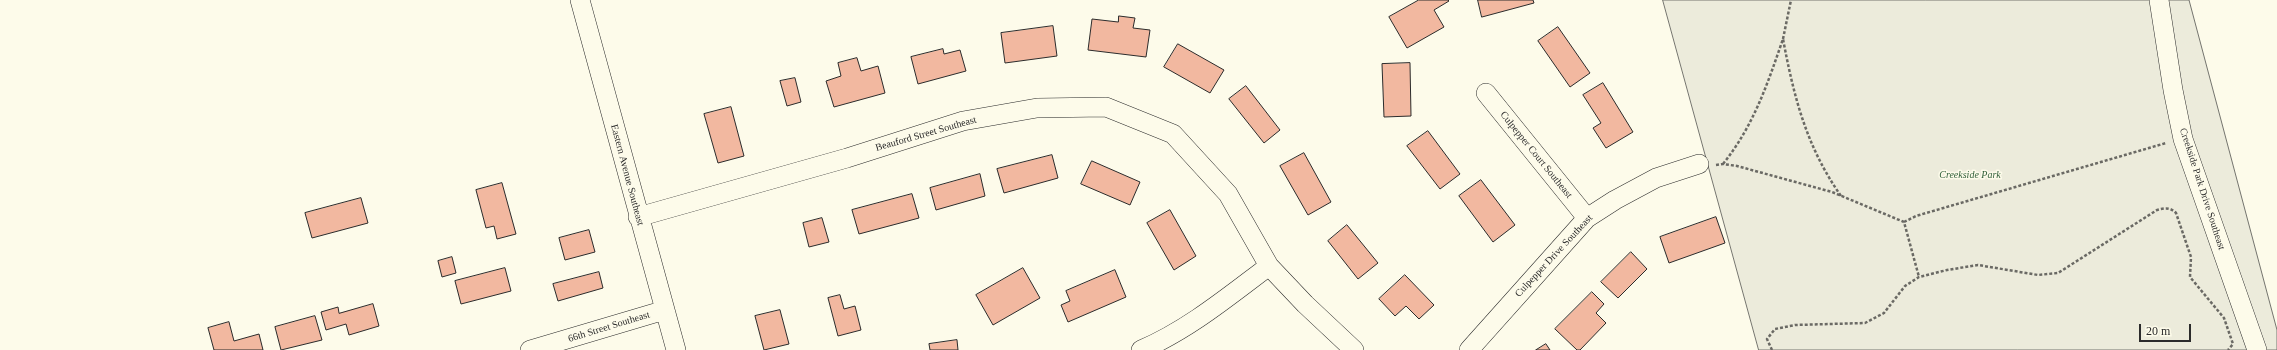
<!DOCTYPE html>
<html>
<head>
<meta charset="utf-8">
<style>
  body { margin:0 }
  #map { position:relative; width:2277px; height:350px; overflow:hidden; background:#fdfbea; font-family:Georgia,serif }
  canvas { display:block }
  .scale { position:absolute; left:2139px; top:324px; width:52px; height:18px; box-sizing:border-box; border:2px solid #2b2b2b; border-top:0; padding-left:5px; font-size:12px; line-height:14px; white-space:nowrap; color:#2b2b2b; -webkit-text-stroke:3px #fdfbea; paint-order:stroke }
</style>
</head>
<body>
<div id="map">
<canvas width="2277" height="350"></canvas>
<div class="scale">20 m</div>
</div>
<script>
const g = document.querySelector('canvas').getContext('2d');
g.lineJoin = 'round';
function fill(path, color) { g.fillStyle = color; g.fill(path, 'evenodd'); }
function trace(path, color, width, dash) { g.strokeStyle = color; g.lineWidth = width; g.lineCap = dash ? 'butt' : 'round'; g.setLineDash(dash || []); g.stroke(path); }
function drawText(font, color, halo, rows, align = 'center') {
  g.font = font + ' Georgia,serif'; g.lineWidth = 3; g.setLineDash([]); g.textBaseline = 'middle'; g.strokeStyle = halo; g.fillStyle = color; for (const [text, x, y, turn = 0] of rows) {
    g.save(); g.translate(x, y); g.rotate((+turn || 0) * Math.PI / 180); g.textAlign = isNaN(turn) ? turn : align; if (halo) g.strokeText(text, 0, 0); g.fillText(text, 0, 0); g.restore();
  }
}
const green = new Path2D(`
  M1663 0H2189L2277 330V350H1759Z`);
fill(green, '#ecebdb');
trace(green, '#74746e', 1);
const building = new Path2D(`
  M1419 0H1448L1449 1 1434 10 1444 27 1407 48 1389 17Z
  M1478 0H1533L1534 3 1482 17Z
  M1119 16 1135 18 1133 28 1150 30 1146 57 1088 50 1092 19 1118 22Z
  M1053 26 1057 56 1005 63 1001 33Z
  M1558 27 1590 73 1570 87 1538 41Z
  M1178 44 1224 70 1210 93 1164 67Z
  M943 49 944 54 960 50 966 71 918 84 911 57Z
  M857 58 861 71 878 66 885 93 834 107 826 81 841 76 838 63Z
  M1410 63 1411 116 1384 117 1382 64Z
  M795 78 801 102 787 106 780 81Z
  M1603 83 1633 132 1606 148 1593 128 1601 123 1583 95Z
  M1246 86 1280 130 1264 143 1229 99Z
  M731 107 744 156 718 163 704 114Z
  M1428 131 1460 174 1440 189 1407 146Z
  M1304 153 1331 202 1308 215 1280 166Z
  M1052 155 1058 178 1004 193 997 169Z
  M1092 161 1140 182 1130 205 1081 184Z
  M980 174 985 196 936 210 930 188Z
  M1481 180 1515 225 1493 242 1459 196Z
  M502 183 516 234 497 239 494 226 486 228 476 190Z
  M912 194 919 218 859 234 852 210Z
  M361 198 368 223 312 238 305 213Z
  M1170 210 1196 256 1174 270 1147 223Z
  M1716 217 1725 243 1669 263 1660 237Z
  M822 218 829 242 809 247 803 223Z
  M1347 225 1378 263 1358 279 1328 241Z
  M589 230 595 252 565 260 559 238Z
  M1631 252 1647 269 1618 298 1601 282Z
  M452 257 456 273 442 277 438 261Z
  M505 268 511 291 461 304 455 281Z
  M1023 268 1040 298 993 325 976 295Z
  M1115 270 1126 297 1068 322 1061 305 1070 301 1066 291Z
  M599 272 603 288 558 301 553 284Z
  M1405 275 1434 305 1419 319 1406 306 1395 316 1379 299Z
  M1592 292 1604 304 1596 313 1606 323 1580 350H1577L1555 329Z
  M840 295 844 309 855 306 861 330 838 336 828 298Z
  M373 304 379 326 349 335 346 324 326 330 321 312 338 307 339 313Z
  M780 310 789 344 764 350 755 316Z
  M315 316 322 340 281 350 275 327Z
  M229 322 234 341 259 334 263 350H214L208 328Z
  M957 340 958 350H930L929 344Z
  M1546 344 1550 350H1536Z`);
fill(building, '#f2b8a0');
trace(building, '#2b2b2b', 1);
const minor = new Path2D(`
  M580 0 676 350
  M2159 0 2173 90 2183 139 2257 350
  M1486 93 1587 218
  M638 217 847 158 963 121 1037 108 1106 107 1173 134 1228 194 1269 266 1305 304 1354 350
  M530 350 665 310
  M1141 350C1188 330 1229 296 1269 266
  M1469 350 1587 218 1615 200 1656 178 1699 164`);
trace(minor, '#2b2b2b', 20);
trace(new Path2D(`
  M1783 39 1791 0
  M1723 164C1754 125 1767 85 1783 39 1794 97 1806 146 1841 196
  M1716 165 1723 164 1737 166 1832 192 1904 222 1919 277
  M1904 222 1916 216 2166 143
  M1772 350 1767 339 1775 329 1795 325 1865 323 1884 313 1905 286 1919 277 1947 270 1978 265 2038 275 2058 273 2157 210C2165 208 2170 207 2176 213L2191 257 2190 277 2224 318 2233 344 2228 350`), '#6a6964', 2.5, [3, 2]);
trace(minor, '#fdfbea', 19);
drawText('10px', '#2b2b2b', '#fdfbea', [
  ["Beauford Street Southeast",926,134,-16],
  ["Culpepper Court Southeast",1536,155,51],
  ["Eastern Avenue Southeast",627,175,75],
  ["Creekside Park Drive Southeast",2202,189,72],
  ["Culpepper Drive Southeast",1554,256,-47],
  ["66th Street Southeast",609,327,-17]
]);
drawText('italic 10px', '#34623c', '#fdfbea', [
  ["Creekside Park",1970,175]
]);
</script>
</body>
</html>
